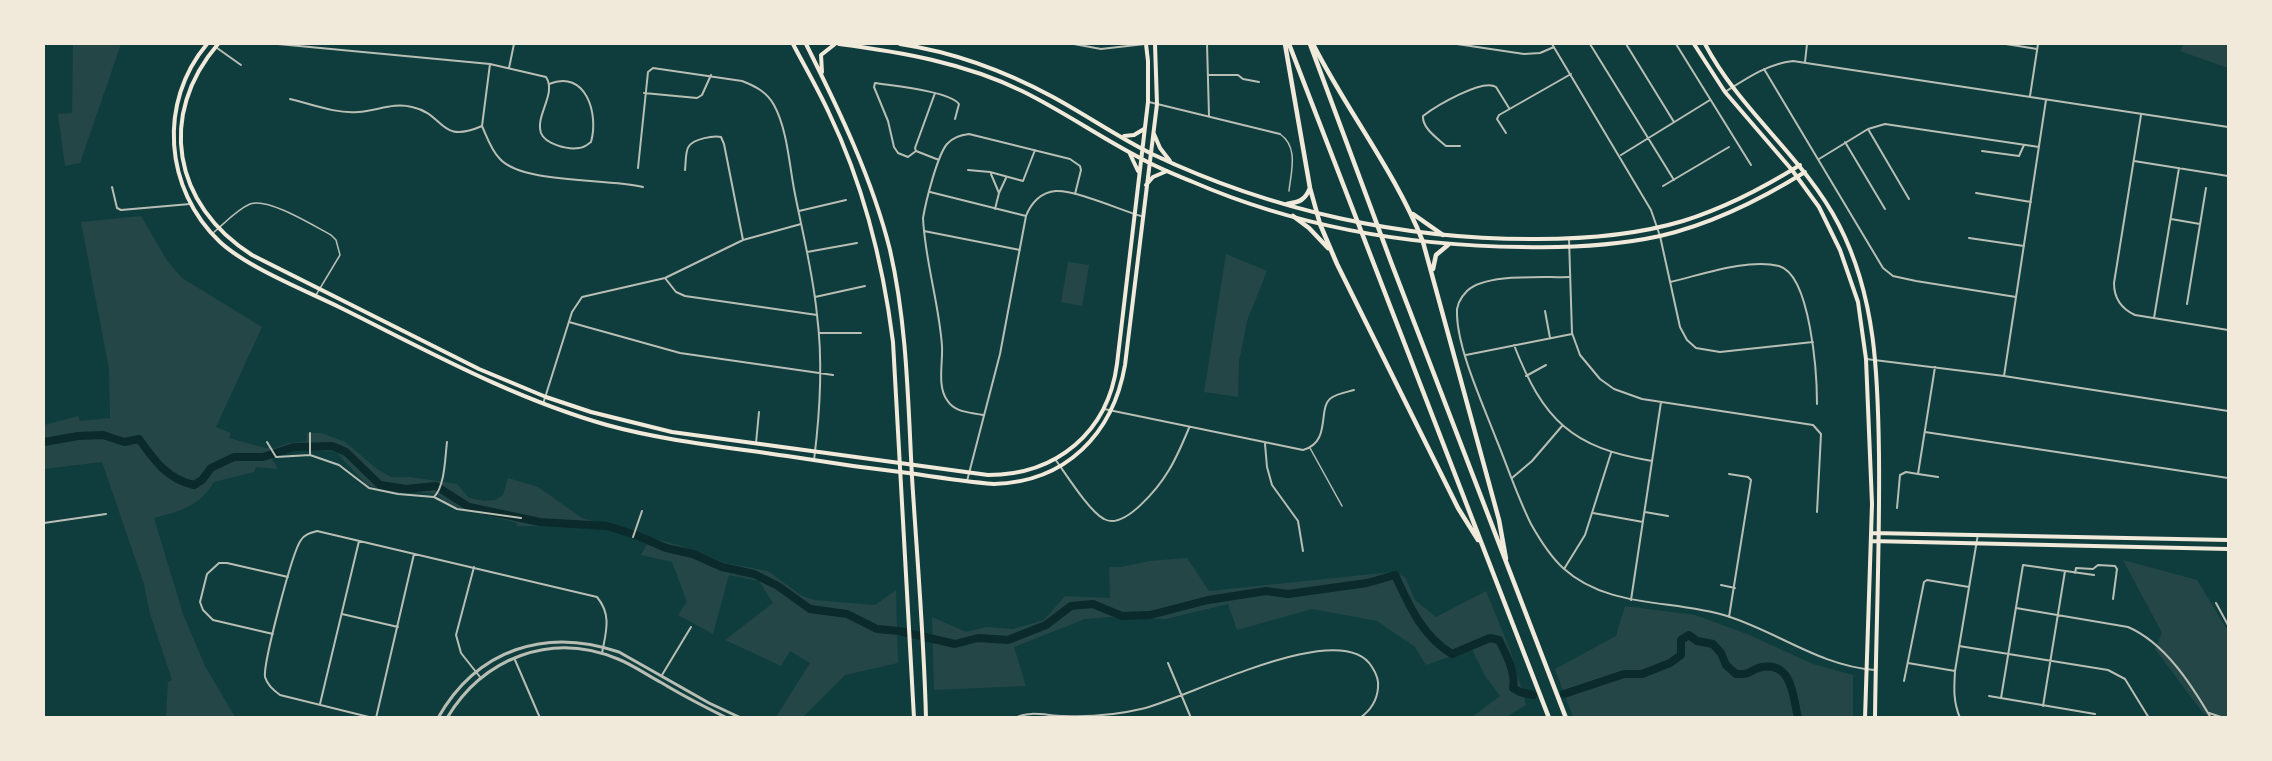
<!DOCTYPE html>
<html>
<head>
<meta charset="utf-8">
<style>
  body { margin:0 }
  #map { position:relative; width:2272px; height:761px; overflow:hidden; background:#0f3d3e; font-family:Karla,sans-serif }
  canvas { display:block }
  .frame { position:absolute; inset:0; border:45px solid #f1e9da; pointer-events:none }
</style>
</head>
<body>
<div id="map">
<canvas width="2272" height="761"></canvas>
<div class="frame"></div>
</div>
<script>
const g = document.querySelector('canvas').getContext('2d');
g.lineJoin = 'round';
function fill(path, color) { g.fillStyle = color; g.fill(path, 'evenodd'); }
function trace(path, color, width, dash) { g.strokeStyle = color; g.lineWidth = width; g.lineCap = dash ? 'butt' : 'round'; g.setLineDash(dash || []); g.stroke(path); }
fill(new Path2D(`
  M73 44H121L80 163 65 166 58 114 72 113Z
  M2184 44H2228V66L2225 67 2180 51Z
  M141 216 168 262 182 278 262 327 216 427 231 433 229 438 265 448H275L289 443 307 441V433H322L345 442 377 469 391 477H410L457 484 469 498 484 501 495 500 503 495 508 478 538 487 582 518 681 546 725 563 768 571 802 596 814 600 875 605 896 590 898 663 845 675 803 717H776L810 663 790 651 781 666 725 640 773 603 759 581 729 575 713 634 678 615 687 602 672 562 641 555 648 542 606 527 516 526 517 523 457 507 444 501 438 494 382 489 367 485 336 452 293 448 271 457 278 469 256 467 254 472 214 482C199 507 180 511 154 518L183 614 205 666 235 717H166L168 682 172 680 150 614 144 584 102 462 44 469V425L78 416 80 421 110 418 109 369 81 222Z
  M1226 254 1267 271 1247 321 1239 361 1238 397 1204 392Z
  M1068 262 1089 265 1082 306 1061 302Z
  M1187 558 1209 591 1392 572 1405 577 1415 600 1436 617 1486 591 1511 652 1526 705 1506 717H1472L1500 696 1485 676 1472 649 1426 665 1415 647 1377 621 1312 609 1237 630 1228 604 1166 619 1111 617 1085 619 1014 647 1026 686 934 690 932 617 966 632 986 627 1013 629 1044 620 1065 596 1110 598 1109 567H1121L1149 561Z
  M2123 560 2197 580 2228 631V717H2214L2203 713 2155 649 2162 633Z
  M1625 606 1695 615 1747 634 1813 664 1853 675V717H1573L1555 669 1616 636Z`), '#244646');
trace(new Path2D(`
  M44 442 78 436 103 435 124 442 139 439C154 460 167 479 194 485L202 480 211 468 234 457H263L294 447 332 446 346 452 380 485 406 489 436 486 469 507 540 522 607 526 636 535 666 548 693 554 722 567 754 574 778 586 810 609 847 614 877 629 899 631 955 644 978 638 1008 640 1046 625 1071 606 1093 604 1122 616 1150 615 1208 600 1266 591 1288 594 1367 583 1395 575C1409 605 1422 636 1452 654L1490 638 1499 640C1506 654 1516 672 1513 688L1520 692 1533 695
  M1564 694 1624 674H1642L1670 663 1681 655V640L1689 635 1697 641 1713 644 1721 653 1726 665 1736 674C1752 675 1751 669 1762 667 1793 662 1793 698 1798 718`), '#0a2a2b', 8);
trace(new Path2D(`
  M1280 134C1299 147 1291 172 1289 191
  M213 233C224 224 236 210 250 204 268 197 314 226 331 235L336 240 340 255 316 295
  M1310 448 1342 506`), '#b8beb3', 1.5);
trace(new Path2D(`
  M278 44 490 64 546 77C557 94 535 115 541 133 545 144 568 150 579 148 584 148 587 145 591 142 599 114 586 69 549 84
  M1074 44 1101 49 1145 44
  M1207 44 1209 116
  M1457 44 1524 54 1540 53 1554 47
  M1552 44 1651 210 1660 236 1680 327 1687 340 1696 348 1720 352 1813 342
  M1590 44 1674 180
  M1626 44 1674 122
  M1676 44 1751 165
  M2006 44 2037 49
  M217 48 241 65
  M1805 62 1807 44
  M509 68 514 44
  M1764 69 1883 268 1893 276 1916 281 2016 297
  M1208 75H1238L1243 79 1259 82
  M1725 92C1747 78 1767 64 1793 61L2228 127
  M644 93 697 98 702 95 711 75
  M935 93 915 148 916 151 939 160
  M2030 96 2038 44
  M290 99C311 104 336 114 358 112 377 111 393 102 412 107 446 114 438 145 482 126L490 64
  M1149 102 1280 134
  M2141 115 2114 283C2114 299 2122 309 2135 315L2228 330
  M482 126C487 137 491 150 500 159 523 184 607 178 643 187
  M1868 129 1909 199
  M1506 133 1497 119 1499 115 1571 74
  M1845 142 1885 209
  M1460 146H1446C1437 138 1422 128 1423 116 1436 106 1483 78 1496 87L1509 108
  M916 151 908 157 898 153 894 147 888 121 874 87 875 83C893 86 949 91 959 104L955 119
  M1982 151 2019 156 2024 145
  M1621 155 1710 100
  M1819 159 1868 129 1885 124 2039 147
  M2134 161 2228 176
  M638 168 648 72 653 68 742 81C755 86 767 92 774 105 787 129 789 162 794 189 802 231 813 272 817 315 823 362 820 413 814 460
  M685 170C686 163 685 151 689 146 694 139 714 135 721 137L724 144 743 240
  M968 170 990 172 1023 181 1035 150
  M991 174 999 193
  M1663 186 1729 147
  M112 187 117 208 121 210 190 204
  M930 192 1026 216
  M1976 193 2031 202
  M995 209 999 193 1006 178
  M799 211 846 200
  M2171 219 2200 224
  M924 231 1020 250
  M1969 238 2024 246
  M1569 239 1572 333 1580 355 1600 379 1614 389 1642 399 1813 425 1821 434 1817 512
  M807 252 857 243
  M1569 277C1544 278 1486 273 1467 291 1461 297 1456 306 1457 315 1458 350 1482 402 1495 436 1507 465 1517 496 1531 524 1540 540 1550 556 1563 568 1608 609 1672 599 1727 616 1778 632 1820 666 1875 670
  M665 278 676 292 685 296 817 315
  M1670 282C1701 275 1748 258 1779 266 1811 275 1817 376 1817 404
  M815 297 865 286
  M2187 304 2206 188
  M1545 311 1550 338
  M2154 318 2179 168
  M569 322 680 353 833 375
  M819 333H861
  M1514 345C1543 420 1572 448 1652 461
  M1466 355 1572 334
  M1866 359 2004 376 2228 411
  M1935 367 1918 474 1938 477
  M1526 376 1546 365
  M2004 376 2046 100
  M543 404 572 312 582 297 665 278 743 240 801 224
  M1104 409 1303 450C1332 442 1317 408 1331 398 1336 394 1347 392 1354 390
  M983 415C970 412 955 413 947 400 937 386 943 363 942 346 939 303 925 261 923 218 926 201 937 156 947 144 953 137 960 135 969 134L1070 159 1080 166 1081 170 1075 194
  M1925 432 2228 478
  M310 433V455
  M267 442 276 457 310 455 339 465 369 488 398 494 434 497C445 486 445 458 447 442
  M756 443 759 412
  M1265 444 1267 467 1272 485 1298 521 1303 551
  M1055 459C1066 474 1089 511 1104 519 1125 531 1160 485 1169 470 1177 457 1183 442 1189 428
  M1512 478 1532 461 1562 426
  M967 481 1000 354 1026 216C1031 203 1041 192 1056 191 1076 190 1120 210 1141 216
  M434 497 457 509 521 518
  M1897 508 1900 475 1906 472 1918 474
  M1645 512 1668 516
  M1593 513 1643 522
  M44 523 106 514
  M633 537 642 511
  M474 567 456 635 461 653 480 677
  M1564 569 1585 535 1611 453
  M2075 573 2076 568 2093 569 2098 565 2115 566 2117 569 2113 599
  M1721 585 1735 588
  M1631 600 1661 402
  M2216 603 2228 625
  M2016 608 2128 627C2165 643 2191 684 2211 718
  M342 614 398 627
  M1729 617 1751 480 1748 477 1729 474
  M273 634 213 620 203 610 200 602 207 574 219 563H227L288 577
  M1959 646 2108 670 2125 679 2149 718
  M515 660 540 718
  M1168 663 1191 718
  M1908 663 1955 671
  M662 675 691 627
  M1904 681 1924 582 1927 580 1969 587
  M1989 696 2095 714
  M2001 698 2023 565 2094 575
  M320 704 359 541
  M2043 706 2065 571
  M2209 713 2224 718
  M373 718 280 695C273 690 267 684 265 677 263 664 292 552 301 540 305 534 310 533 317 531L597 597C612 615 606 632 602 653
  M376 718 414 554
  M1015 718C1029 710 1048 716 1064 716 1089 717 1116 715 1141 709 1185 700 1341 615 1372 667 1376 673 1379 680 1378 688 1377 701 1371 710 1360 718
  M1960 718C1953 701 1954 688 1955 671L1978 534`), '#b8beb3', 2);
trace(new Path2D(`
  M438 718C477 649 546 627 619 652L709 703 741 718
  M447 718C483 658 551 631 618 659 633 665 647 675 662 683 683 696 705 707 727 718`), '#b8beb3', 3);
trace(new Path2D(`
  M207 44C158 102 164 189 220 242 247 267 304 290 339 307 426 350 512 398 607 425 665 441 727 447 787 456 830 463 873 469 916 474 942 478 968 482 994 484 1066 482 1113 434 1125 365L1157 104 1155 44
  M218 44C157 115 173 205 252 255L479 369 546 397 591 412 672 432 988 475C1057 475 1108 432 1117 364L1148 102V61L1146 44
  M839 44C901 52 965 63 1022 91 1063 111 1101 138 1142 159 1158 168 1176 175 1193 182 1297 227 1410 246 1523 247 1569 248 1614 246 1660 236 1712 224 1760 200 1805 172
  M900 44C953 52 1005 71 1053 97 1086 115 1118 137 1152 154 1272 211 1404 240 1537 239 1586 239 1636 235 1683 221 1725 208 1763 188 1800 165
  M1694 44 1725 92 1792 170 1819 207 1840 250 1858 302 1866 359 1872 504 1865 718
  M1705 44C1740 111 1804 157 1839 225 1876 297 1878 376 1879 455 1880 543 1876 630 1875 718
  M1154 134 1160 148 1170 161
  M1124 136 1134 135 1144 129
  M1130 154 1138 171
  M1146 185 1153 177 1167 171
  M1872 533 2228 540
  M1871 541 2228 549`), '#f1e9da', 4);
trace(new Path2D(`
  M793 44C805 67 818 89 829 113 863 184 883 263 893 342L914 718
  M806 44C839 110 872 178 890 250 907 324 908 401 912 477 917 557 924 637 926 718
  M822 72 821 55 835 44`), '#f1e9da', 4);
trace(new Path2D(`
  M1285 44 1310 188 1320 224 1337 264 1458 508 1478 540
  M1289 44 1549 718
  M1310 44 1391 262 1566 718
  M1313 44C1347 111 1396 173 1423 242L1499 520 1506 559
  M1287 204C1300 202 1305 200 1310 188
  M1413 214 1443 235
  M1293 216 1309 228 1328 248
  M1433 269 1436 255 1448 245`), '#f1e9da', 4.5);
</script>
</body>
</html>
